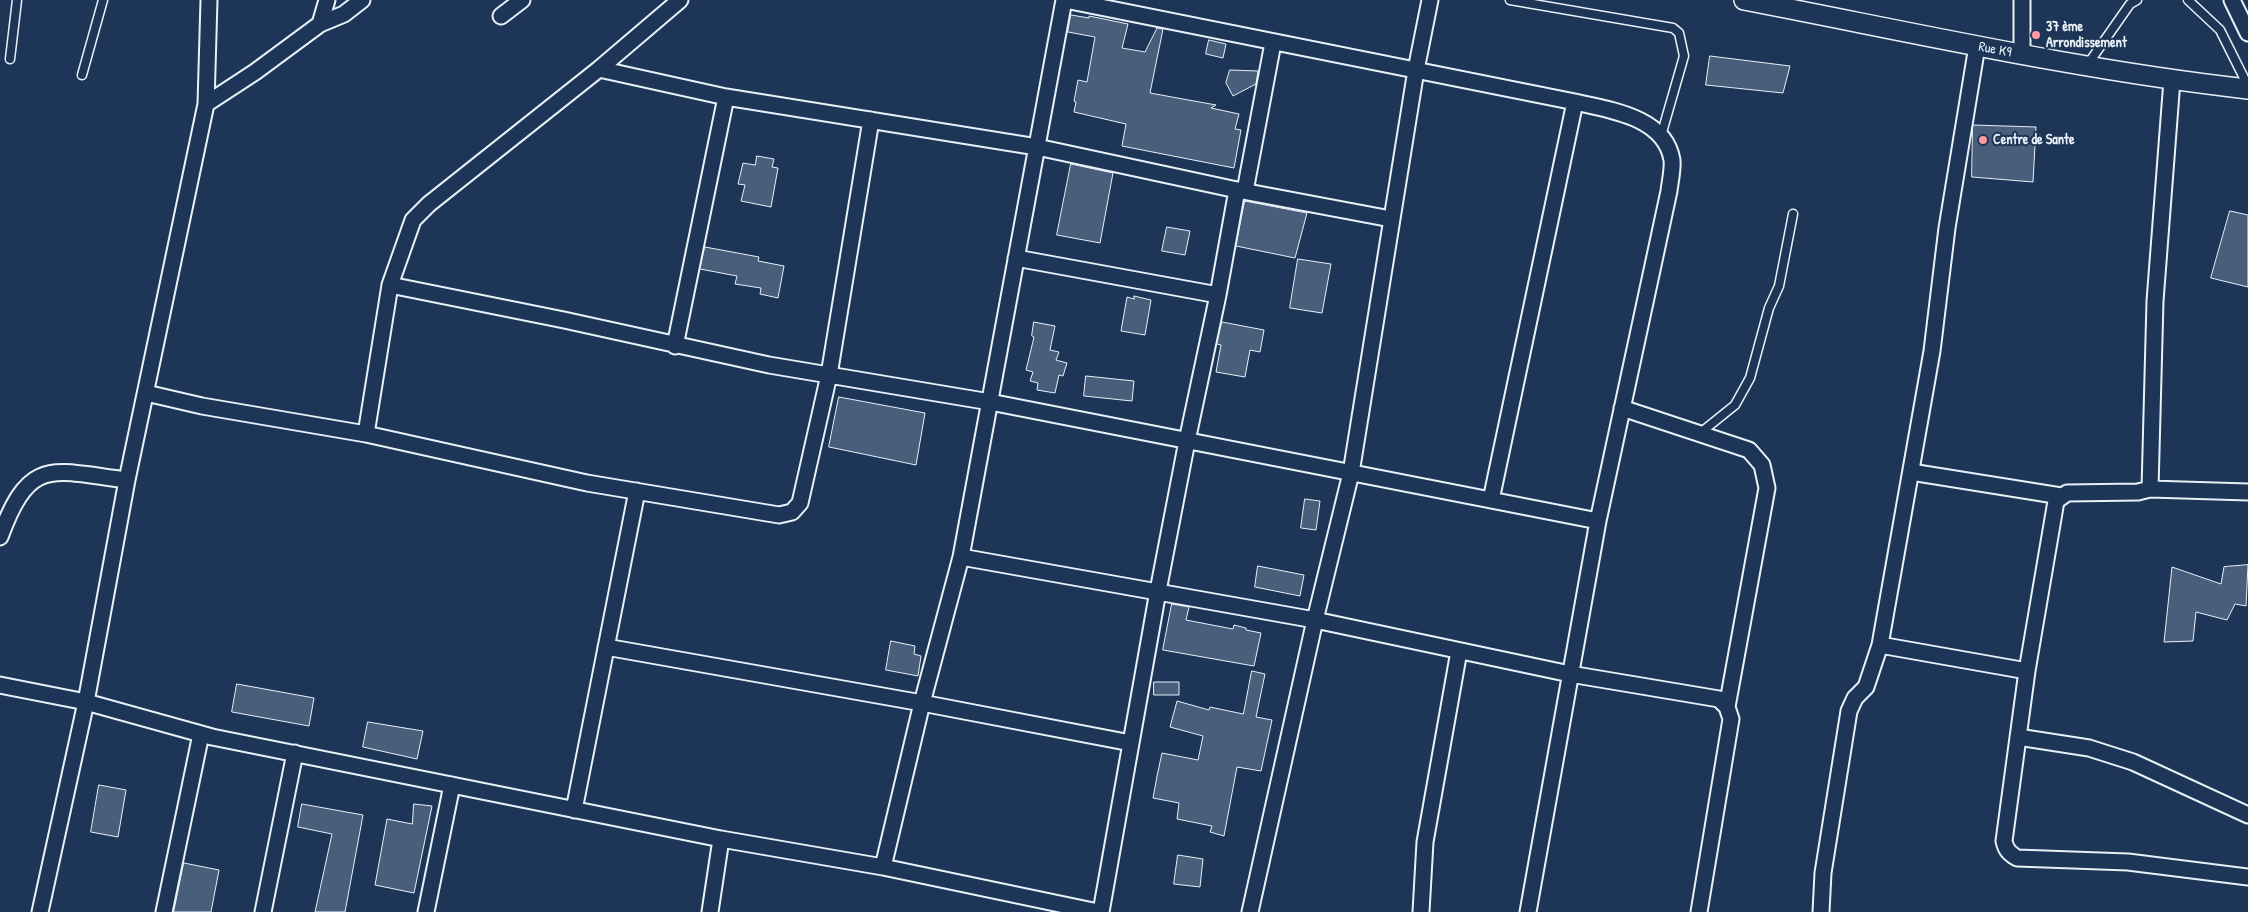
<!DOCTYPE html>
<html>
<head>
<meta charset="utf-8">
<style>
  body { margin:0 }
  canvas { display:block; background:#1d3557 }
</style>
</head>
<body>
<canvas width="2248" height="912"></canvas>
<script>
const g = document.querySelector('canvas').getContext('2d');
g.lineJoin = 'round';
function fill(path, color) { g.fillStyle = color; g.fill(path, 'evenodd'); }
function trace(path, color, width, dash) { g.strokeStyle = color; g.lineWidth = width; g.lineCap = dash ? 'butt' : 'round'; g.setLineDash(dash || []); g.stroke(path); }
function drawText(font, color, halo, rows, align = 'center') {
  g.font = font + ' "Patrick Hand",sans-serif'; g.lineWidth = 4; g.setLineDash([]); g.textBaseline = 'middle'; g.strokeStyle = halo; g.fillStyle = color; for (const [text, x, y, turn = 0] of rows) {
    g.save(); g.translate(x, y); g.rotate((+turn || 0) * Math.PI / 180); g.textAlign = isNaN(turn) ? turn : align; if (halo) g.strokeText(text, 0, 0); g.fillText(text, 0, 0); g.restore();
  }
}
const building = new Path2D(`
  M1071 15 1089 18V16L1128 24 1122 48 1145 52 1157 28 1163 29 1150 93 1216 105 1211 108 1239 114 1235 129 1241 130 1234 168 1122 146 1126 124 1074 112 1076 102 1074 101 1078 80 1087 82 1095 37 1068 32Z
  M1209 40 1226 44 1223 58 1206 54Z
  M1710 56 1790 66 1783 93 1706 85Z
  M1230 70 1258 71 1256 84 1233 96 1226 83Z
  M1973 125 2036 127 2033 182 1972 177Z
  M757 156 774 159 772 167 778 168 771 207 741 201 745 185 738 184 743 163 755 165Z
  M1071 164 1113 173 1100 243 1057 235Z
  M1245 201 1307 213 1295 258 1236 246Z
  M2230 211 2248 215V287L2211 278Z
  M1167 227 1190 231 1185 255 1162 251Z
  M705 247 759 257 758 261 784 266 778 298 760 294 761 288 735 284 737 276 700 269Z
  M1298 259 1331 264 1322 313 1290 308Z
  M1134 296 1151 300 1145 335 1121 331 1127 297 1134 299Z
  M1034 322 1055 326 1050 350 1059 352 1056 360 1067 363 1063 376 1059 375 1055 393 1037 390 1038 383 1030 381 1033 372 1026 370 1034 337 1032 336Z
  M1222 322 1264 330 1260 352 1250 350 1245 377 1216 372 1221 345 1217 344Z
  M1086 376 1134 381 1132 401 1084 396Z
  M839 397 925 413 916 465 829 447Z
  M1305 499 1320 501 1316 530 1301 528Z
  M2248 565 2246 606 2235 604 2227 620 2196 612 2193 641 2164 642 2172 567 2221 584 2224 567Z
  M1258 566 1304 575 1300 596 1255 587Z
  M1172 604 1189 607 1186 620 1233 629 1234 625 1246 628V630L1261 633 1254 666 1163 650Z
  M891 641 915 646 914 654 921 656 918 676 886 670Z
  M1252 671 1265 674 1256 717 1272 720 1261 771 1237 767 1224 836 1210 832 1212 826 1177 819 1179 803 1153 798 1157 776 1162 753 1198 760 1203 736 1170 727 1177 701 1209 710 1210 707 1243 714Z
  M1154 682H1179V695H1154Z
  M237 684 314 698 309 726 232 712Z
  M368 722 423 731 417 759 363 747Z
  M99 785 126 790 118 837 91 832Z
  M302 804 363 815 345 912H315L332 834 298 827Z
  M414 804 432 806 414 893 375 885 387 819 412 824Z
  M1178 855 1203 859 1200 887 1174 884Z
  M184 863 219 870 211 912H174Z`);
fill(building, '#495e7a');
trace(building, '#e8f1f8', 1);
const service = new Path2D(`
  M1510 0 1673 28 1679 33 1684 56 1661 136
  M2188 0 2220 30 2248 86
  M10 59 17 0
  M2088 64 2130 4 2137 0
  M82 75 103 0
  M1699 434 1735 405 1750 378 1769 308 1779 286 1793 214`);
const minor = new Path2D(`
  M1065 0 1575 102C1610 110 1665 117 1672 160 1673 169 1670 182 1669 191L1598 521 1528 912
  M2022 0V55
  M2232 0 2248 33
  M501 16 522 0
  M320 24 327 0
  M599 69 726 97 1037 147 1237 190 1391 219
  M2172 80 2155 301 2150 489 2138 492 2067 493 2056 501 2027 671 2004 841C2006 850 2009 853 2017 858L2128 862 2248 877
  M206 104 255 72 320 24 344 14 362 0
  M1245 191 1273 43
  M1016 258 1218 295
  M390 285 564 320 769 365 990 402 1598 521
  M675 346 726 97
  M146 393 202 406 366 434 587 483 779 515 792 512 800 503 829 375 871 120
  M1622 408 1749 450 1762 465 1767 488 1727 707
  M366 434 390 285 413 220 429 204 599 69 680 0
  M1911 472 2061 496
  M2150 489 2248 492
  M1491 500 1575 102
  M0 537C30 455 52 471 127 480
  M961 557 1315 620 1570 674 1719 699 1727 707 1731 719 1699 912
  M1880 645 2027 671
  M606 647 922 703 1131 743
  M0 685 86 702 212 737 721 839 883 867 1098 912
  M2018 737 2089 748 2133 762 2248 815
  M574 810 637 491
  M883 867 922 703 961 557 1064 0
  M40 912 86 702 127 480 206 104 209 0
  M164 912 201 734
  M263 912 295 753
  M426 912 452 785
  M710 912 721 839
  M1101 912 1158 591 1187 441 1218 295 1237 190
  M1250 912 1315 620 1351 473 1416 70 1430 0
  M1421 912 1425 842 1459 651
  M1821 912 1823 873 1849 711 1855 698 1866 687 1880 645 1932 351 1947 228 1977 46`);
const tertiary = new Path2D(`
  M1744 0C1911 32 2078 70 2248 89`);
trace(service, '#e8f1f8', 11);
trace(minor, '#e8f1f8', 19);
trace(tertiary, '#e8f1f8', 22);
trace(service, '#1d3557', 8);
trace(minor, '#1d3557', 15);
trace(tertiary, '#1d3557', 19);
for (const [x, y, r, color] of [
  [2036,35,5,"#ff9aa2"],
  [1983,140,5,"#ff9aa2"]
]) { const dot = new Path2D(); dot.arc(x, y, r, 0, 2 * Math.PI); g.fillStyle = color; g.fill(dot); trace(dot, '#1d3557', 2); }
drawText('bold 14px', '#e8f1f8', '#1d3557', [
  ["37 ème",2046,27],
  ["Arrondissement",2046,43],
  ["Centre de Sante",1993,140]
], 'left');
drawText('14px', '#e8f1f8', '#1d3557', [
  ["Rue K9",1995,50,11]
]);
</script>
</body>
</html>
